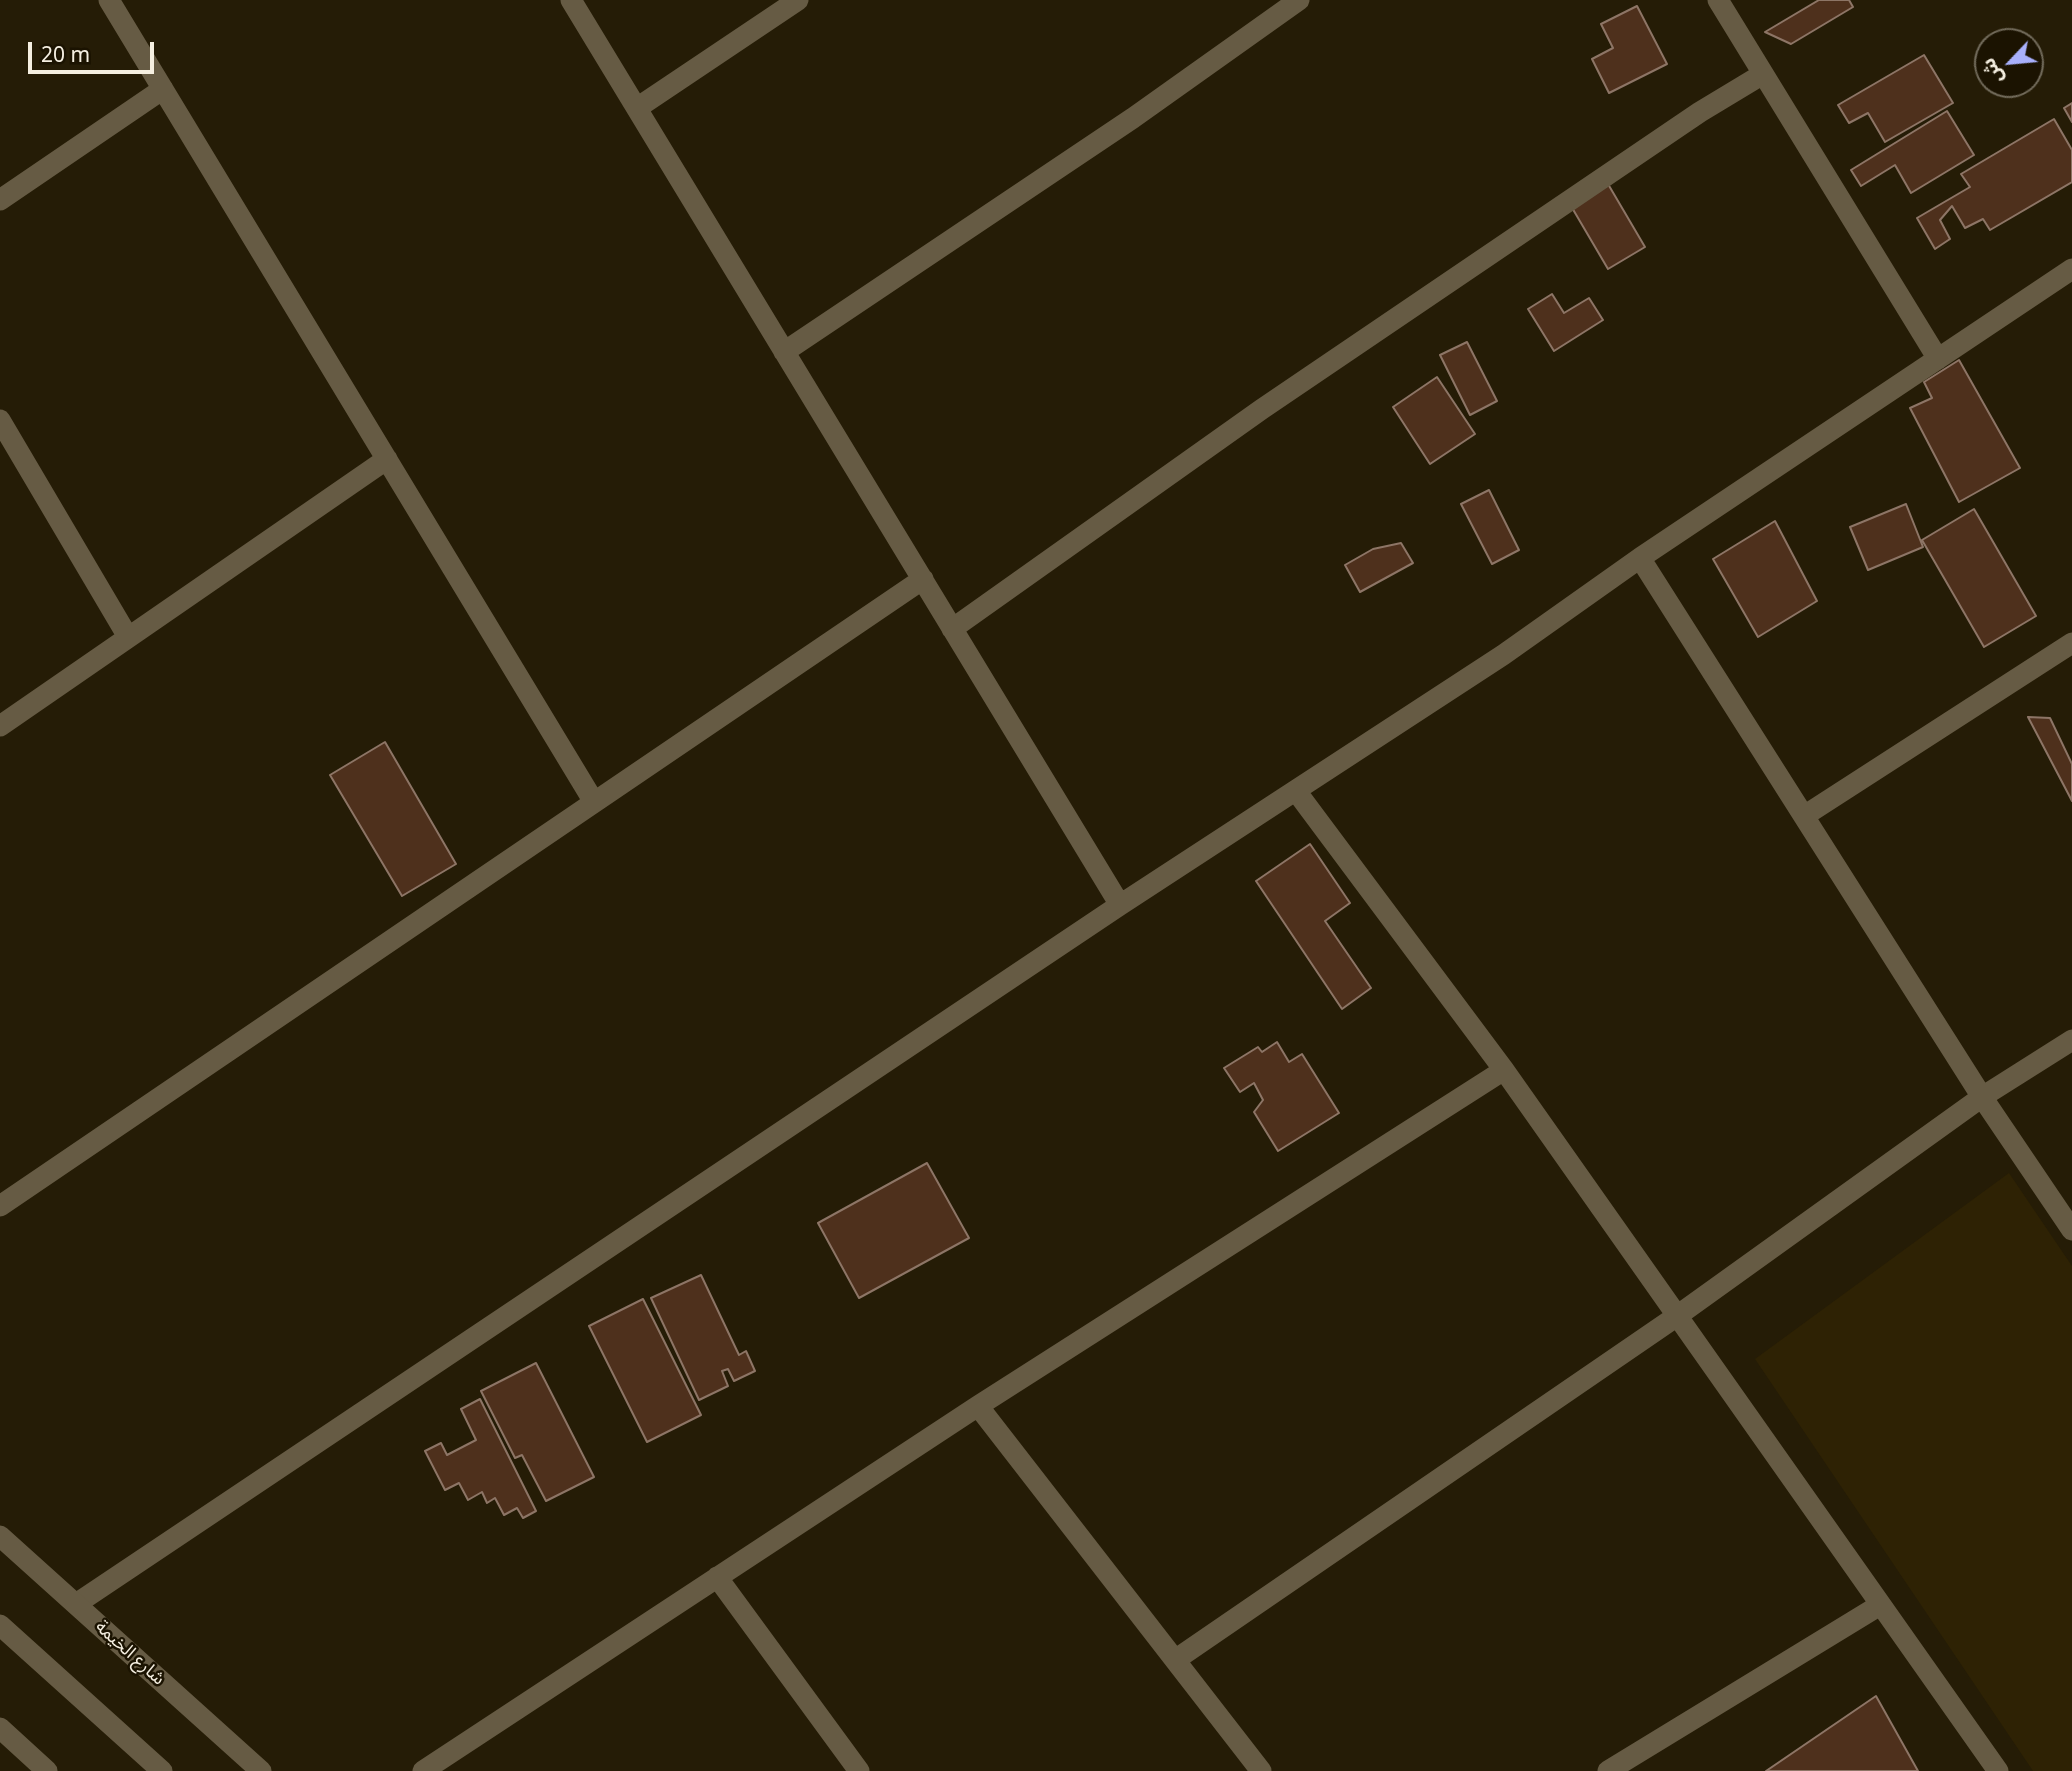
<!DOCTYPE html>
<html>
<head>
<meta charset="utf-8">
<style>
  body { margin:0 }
  #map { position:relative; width:2072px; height:1771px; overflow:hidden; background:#251c06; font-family:"Noto Sans","Noto Sans Arabic",sans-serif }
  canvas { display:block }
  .north { position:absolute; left:1974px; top:28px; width:70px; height:70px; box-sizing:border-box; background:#1b1301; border:2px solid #726b5b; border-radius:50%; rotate:244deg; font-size:19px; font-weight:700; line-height:28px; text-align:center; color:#f5efe1 }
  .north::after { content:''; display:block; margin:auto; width:24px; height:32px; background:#a8b0fc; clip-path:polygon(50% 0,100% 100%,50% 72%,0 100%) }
  .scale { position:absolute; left:28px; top:42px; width:126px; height:32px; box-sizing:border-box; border:4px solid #f5efe1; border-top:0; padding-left:9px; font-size:21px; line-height:24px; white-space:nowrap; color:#f5efe1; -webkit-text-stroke:5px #1b1301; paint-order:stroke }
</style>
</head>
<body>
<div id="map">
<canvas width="2072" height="1771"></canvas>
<div class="north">ش</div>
<div class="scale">20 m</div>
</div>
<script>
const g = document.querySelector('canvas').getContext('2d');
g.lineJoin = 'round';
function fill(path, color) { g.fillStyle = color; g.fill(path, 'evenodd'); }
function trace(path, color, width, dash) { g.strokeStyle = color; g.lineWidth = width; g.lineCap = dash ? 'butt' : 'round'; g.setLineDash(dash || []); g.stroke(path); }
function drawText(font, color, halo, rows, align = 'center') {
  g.font = font + ' "Noto Sans","Noto Sans Arabic",sans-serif'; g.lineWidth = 5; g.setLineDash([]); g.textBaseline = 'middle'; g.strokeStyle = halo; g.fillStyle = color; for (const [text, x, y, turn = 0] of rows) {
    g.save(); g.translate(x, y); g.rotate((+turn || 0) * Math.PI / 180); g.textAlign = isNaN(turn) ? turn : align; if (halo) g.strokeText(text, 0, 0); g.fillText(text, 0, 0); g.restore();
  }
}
fill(new Path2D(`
  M2009 1173 2072 1266V1771H2033L1755 1359Z`), '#2e2204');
const building = new Path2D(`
  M1819 0H1849L1853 7 1791 44 1765 32Z
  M1637 6 1667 64 1609 93 1592 59 1613 48 1601 24Z
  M1924 55 1953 103 1885 142 1868 113 1849 123 1838 105Z
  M2072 103V122L2064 108Z
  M1947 111 1974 155 1911 193 1895 165 1861 186 1851 170Z
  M2054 119 2072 150V182L1990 230 1983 219 1965 228 1952 206 1940 220 1950 239 1935 249 1917 218 1970 187 1961 174Z
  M1608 184 1645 247 1608 269 1571 206Z
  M1552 294 1564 313 1589 298 1603 320 1554 351 1528 309Z
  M1467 342 1497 401 1470 415 1440 355Z
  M1959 360 2020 468 1959 502 1910 408 1932 398 1924 382Z
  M1437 377 1475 434 1430 464 1393 407Z
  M1489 490 1519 550 1492 564 1461 504Z
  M1906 504 1923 547 1868 570 1850 527Z
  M1974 509 2036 616 1984 647 1922 540Z
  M1775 521 1817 601 1758 637 1713 559Z
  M1401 543 1413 563 1360 592 1345 565 1373 549Z
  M2028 717 2050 718 2072 764V801Z
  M385 742 456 864 402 896 330 775Z
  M1310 844 1350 903 1325 921 1371 988 1342 1009 1256 881Z
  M1277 1042 1289 1062 1302 1054 1339 1113 1278 1151 1254 1112 1263 1100 1254 1083 1240 1092 1224 1068 1258 1047 1262 1052Z
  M927 1163 969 1238 859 1298 818 1223Z
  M701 1275 739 1355 746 1351 755 1371 734 1381 728 1369 722 1371 728 1386 699 1400 651 1298Z
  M643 1299 701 1415 647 1442 589 1326Z
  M536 1363 594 1477 546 1501 522 1455 515 1458 481 1391Z
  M480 1399 536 1511 523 1518 517 1508 504 1515 495 1498 487 1503 482 1492 468 1500 459 1483 445 1490 425 1451 441 1443 447 1455 476 1440 461 1409Z
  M1876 1696 1918 1771H1766Z`);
fill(building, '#4e301c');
trace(building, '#8d7566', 2);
trace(new Path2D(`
  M109 0 594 802
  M571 0 1120 905
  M1718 0 1938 359
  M637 108 798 0
  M0 200 163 89
  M784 352 1133 118 1299 0
  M0 420 128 637
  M1640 558 1982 1097 2072 1230
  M952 629 1262 409 1700 112 1763 74
  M0 726 387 459
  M1296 791 1504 1070 1998 1771
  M1804 816 2072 643
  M0 1206 923 579
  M978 1406 1261 1771
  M717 1577 859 1771
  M76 1604 1120 905 1503 655 1640 558 2072 269
  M1175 1660 1677 1316 1982 1097 2072 1040
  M0 1728 47 1771
  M423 1771 978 1406 1504 1070
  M1608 1771 1880 1605`), '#665b44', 21);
trace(new Path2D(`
  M0 1536 261 1771
  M0 1625 162 1771`), '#665b44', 21);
drawText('18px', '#f5efe1', '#1b1301', [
  ["شارع الخيمة",130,1653,42]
]);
</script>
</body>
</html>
